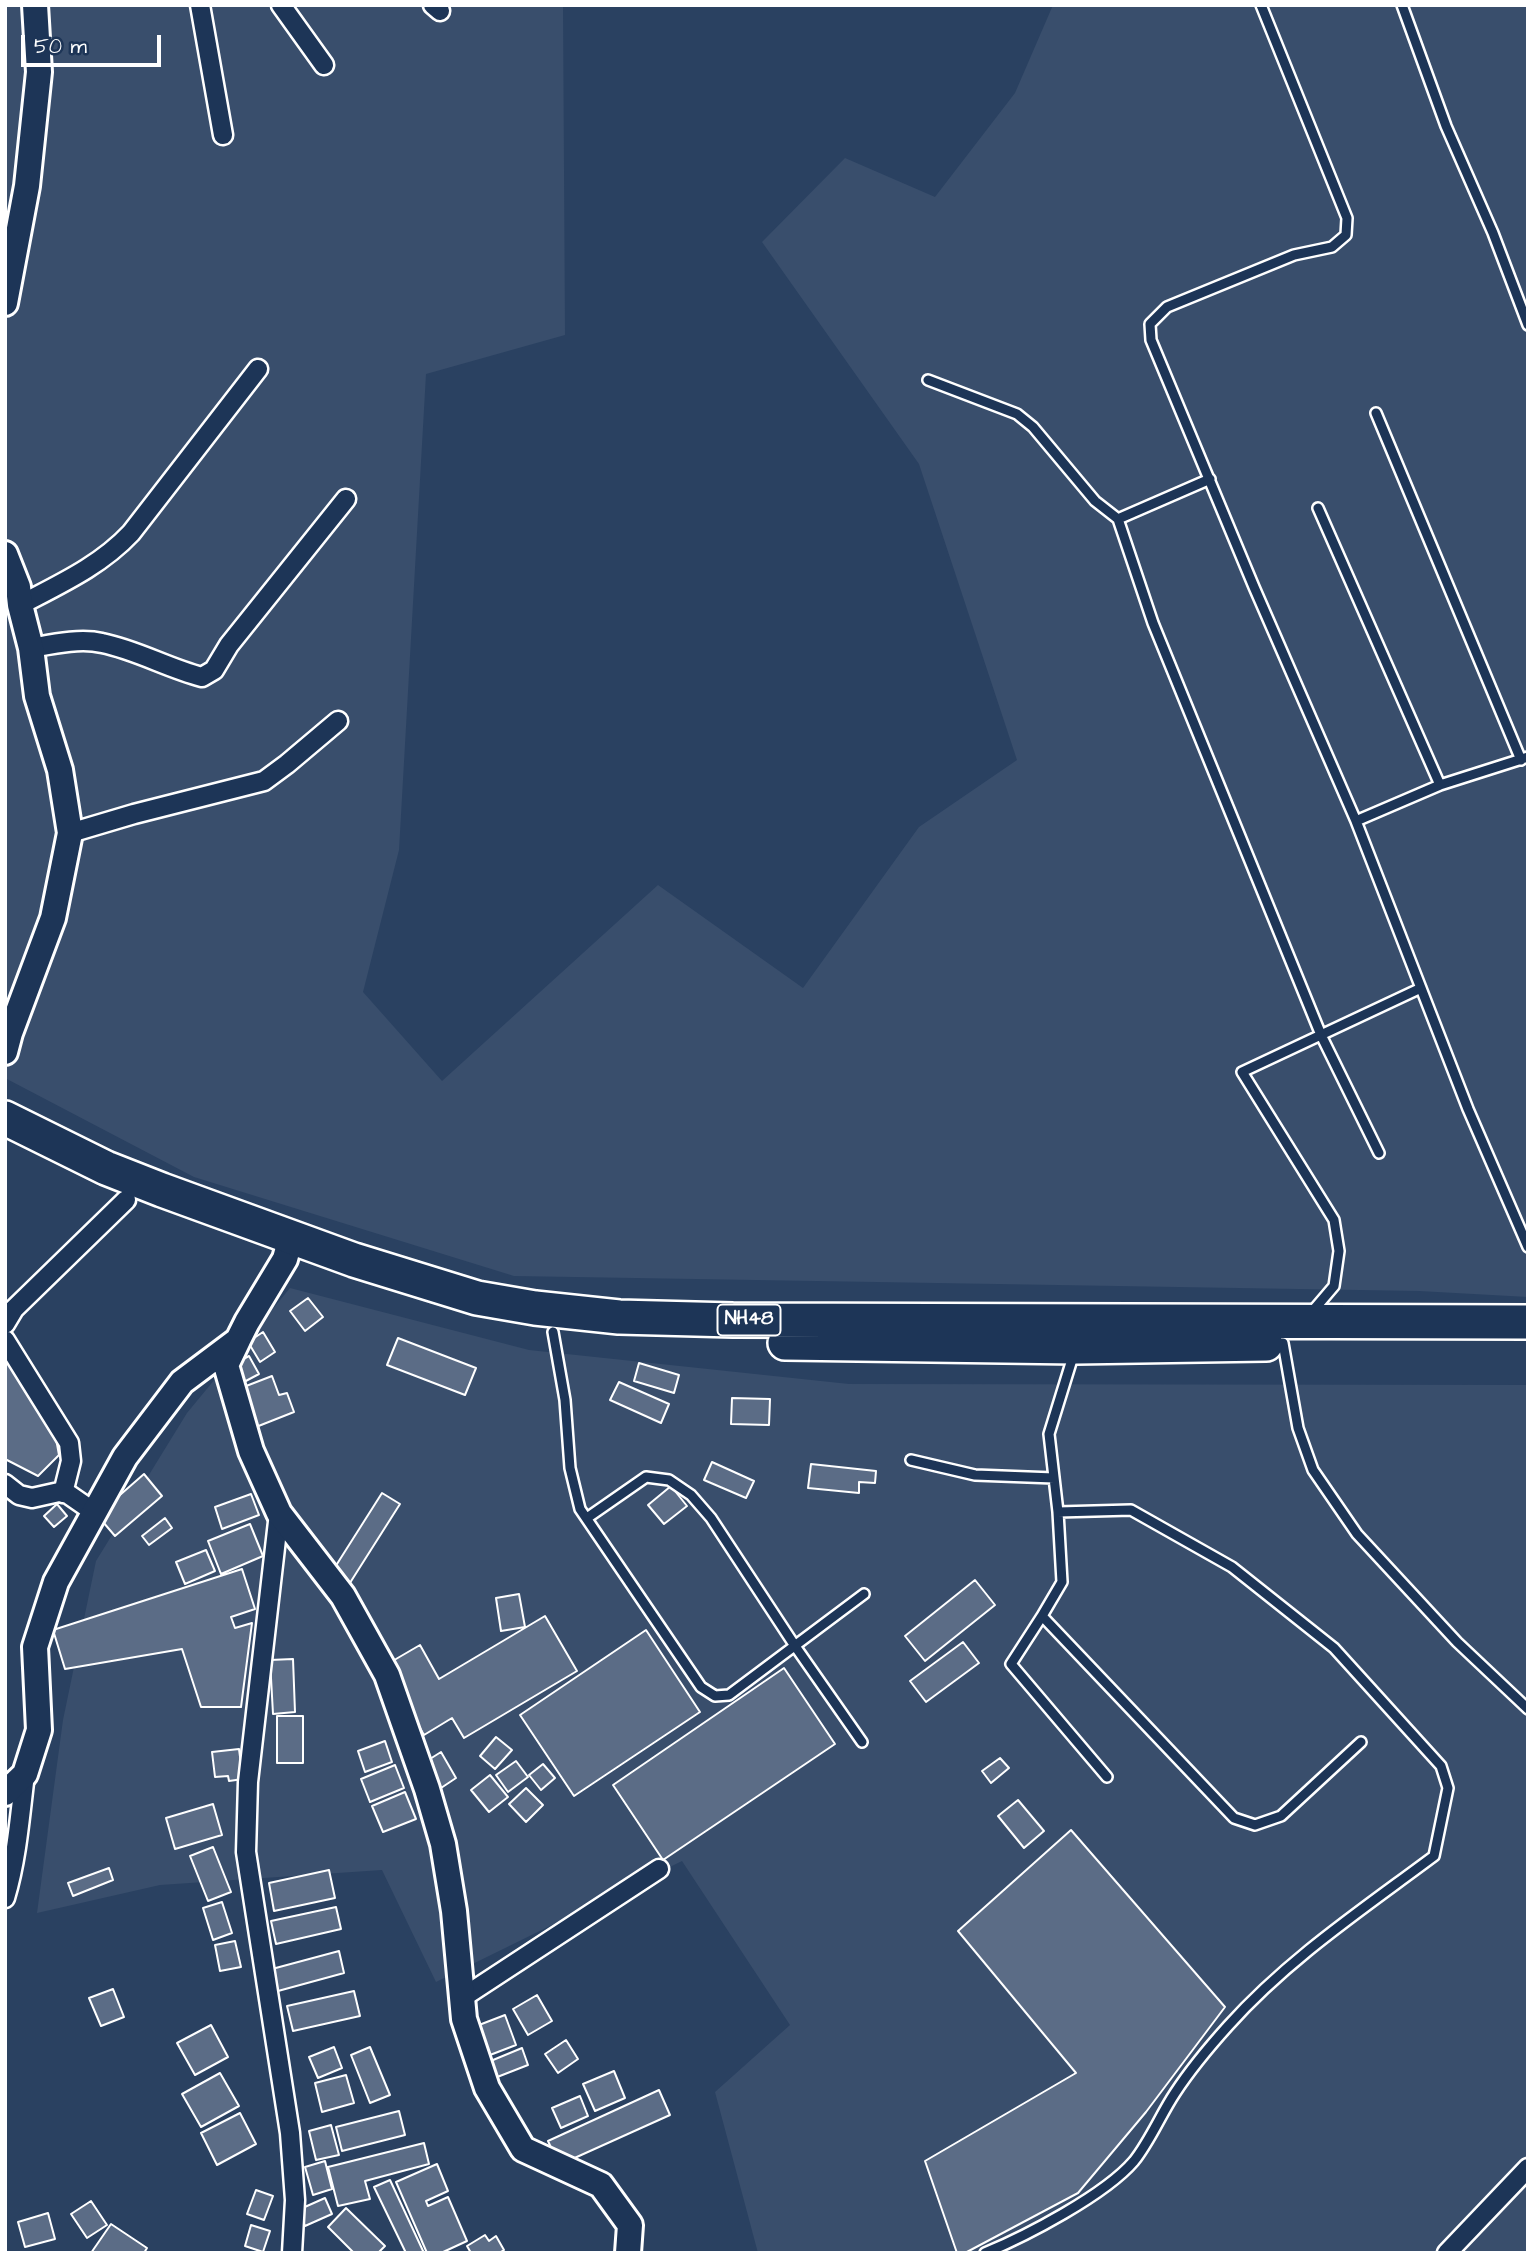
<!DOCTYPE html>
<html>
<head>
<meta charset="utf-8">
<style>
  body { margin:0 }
  #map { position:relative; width:1533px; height:2258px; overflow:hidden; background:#2a4161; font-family:"Architects Daughter",sans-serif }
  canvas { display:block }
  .frame { position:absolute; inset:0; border:7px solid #fff; pointer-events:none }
  .scale { position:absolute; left:21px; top:35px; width:140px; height:32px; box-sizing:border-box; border:4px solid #fff; border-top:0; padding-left:9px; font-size:21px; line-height:24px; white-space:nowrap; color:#fff; -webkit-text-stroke:5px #1d3557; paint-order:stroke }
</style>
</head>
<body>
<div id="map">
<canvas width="1533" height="2258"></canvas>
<div class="frame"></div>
<div class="scale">50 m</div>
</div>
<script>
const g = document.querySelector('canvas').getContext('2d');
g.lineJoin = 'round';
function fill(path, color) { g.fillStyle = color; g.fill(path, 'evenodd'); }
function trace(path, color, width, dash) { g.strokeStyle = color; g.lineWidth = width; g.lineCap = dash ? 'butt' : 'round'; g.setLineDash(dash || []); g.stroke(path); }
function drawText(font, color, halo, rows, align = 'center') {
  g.font = font + ' "Architects Daughter",sans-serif'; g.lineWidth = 7; g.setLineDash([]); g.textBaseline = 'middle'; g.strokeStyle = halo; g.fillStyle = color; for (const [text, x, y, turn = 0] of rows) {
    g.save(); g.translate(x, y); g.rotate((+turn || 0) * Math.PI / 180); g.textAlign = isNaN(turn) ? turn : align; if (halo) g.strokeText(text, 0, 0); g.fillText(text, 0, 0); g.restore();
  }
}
fill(new Path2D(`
  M5 5H563L565 335 426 374 399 850 363 992 442 1081 658 885 803 988 919 827 1017 760 919 464 762 242 845 158 935 197 1015 93 1053 5H1528V1297L1419 1291 514 1276 194 1177 5 1078Z
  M290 1288 529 1350 849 1384 1528 1385V2253H758L715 2092 790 2025 682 1861 436 1982 382 1870 160 1885 37 1913 63 1720 96 1561 187 1413Z`), '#394e6c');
const building = new Path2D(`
  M308 1298 323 1317 305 1331 290 1311Z
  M263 1332 275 1352 260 1362 248 1342Z
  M398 1338 476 1368 465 1395 387 1365Z
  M249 1356 259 1374 242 1383 232 1365Z
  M5 1359 53 1422 59 1455 38 1476 5 1459Z
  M639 1363 679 1375 674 1393 634 1381Z
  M272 1376 279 1395 287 1393 294 1412 256 1427 241 1388Z
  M619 1382 669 1404 661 1423 610 1400Z
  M732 1398 770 1399 769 1425 731 1424Z
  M712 1462 754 1481 746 1498 704 1480Z
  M811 1464 876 1471 875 1483 859 1482V1493L808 1488Z
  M144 1474 162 1496 115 1536 97 1515Z
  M671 1486 687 1506 664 1524 648 1505Z
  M382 1493 400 1504 348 1586 330 1575Z
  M251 1494 259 1515 222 1529 215 1507Z
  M57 1504 67 1516 54 1527 44 1516Z
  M165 1518 172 1528 149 1545 142 1536Z
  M250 1524 263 1556 221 1574 208 1541Z
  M206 1550 215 1571 185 1584 176 1562Z
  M242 1569 255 1609 231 1617 235 1628 252 1623 241 1707H201L182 1649 65 1669 53 1630Z
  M975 1580 995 1605 925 1661 905 1636Z
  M519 1594 525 1627 501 1631 496 1598Z
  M545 1616 577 1671 464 1738 452 1718 424 1735 384 1666 420 1645 439 1679Z
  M646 1630 700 1712 574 1796 520 1715Z
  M963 1642 979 1663 926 1702 910 1681Z
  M293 1659 295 1712 273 1714 270 1660Z
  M784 1668 835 1744 663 1860 613 1785Z
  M277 1716H303V1763H277Z
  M496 1737 512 1750 495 1769 480 1756Z
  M385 1741 392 1762 365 1772 358 1751Z
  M239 1749 243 1779 229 1781 228 1776 215 1777 212 1752Z
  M441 1752 456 1778 438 1790 422 1764Z
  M1000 1758 1009 1768 991 1783 982 1771Z
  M516 1761 528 1777 508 1792 496 1775Z
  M543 1764 555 1778 541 1790 529 1775Z
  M395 1765 404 1788 370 1802 361 1779Z
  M490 1775 508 1797 489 1812 471 1790Z
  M526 1788 543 1805 526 1822 509 1804Z
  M405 1792 416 1819 383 1832 372 1806Z
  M1018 1800 1044 1831 1024 1848 998 1816Z
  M213 1804 222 1835 175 1849 166 1818Z
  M1071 1830 1225 2007 1146 2112 1078 2193 965 2253H957L925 2161 1076 2073 958 1931Z
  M213 1847 231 1892 208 1901 190 1856Z
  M109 1868 113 1880 73 1896 68 1883Z
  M329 1870 335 1898 274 1911 269 1883Z
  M222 1902 232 1933 213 1940 203 1908Z
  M336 1907 341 1929 276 1944 271 1921Z
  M235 1941 241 1967 220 1971 215 1945Z
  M339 1951 344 1973 278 1991 272 1969Z
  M113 1989 124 2017 101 2026 89 1998Z
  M354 1991 360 2016 293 2031 287 2006Z
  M537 1995 552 2021 528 2035 513 2009Z
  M505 2015 516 2045 490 2055 479 2025Z
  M211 2025 228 2057 195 2075 177 2043Z
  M566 2040 578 2059 558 2073 545 2054Z
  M334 2047 342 2068 318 2078 309 2057Z
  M370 2047 390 2095 370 2103 351 2055Z
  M522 2048 528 2065 487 2081 481 2065Z
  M614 2071 625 2098 595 2111 583 2084Z
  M220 2073 239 2106 201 2127 182 2094Z
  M346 2075 354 2103 322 2112 315 2083Z
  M659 2090 670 2115 559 2165 548 2141Z
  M580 2096 588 2116 561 2128 552 2108Z
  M399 2111 405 2135 342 2151 336 2127Z
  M240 2113 256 2144 217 2165 201 2133Z
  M331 2125 339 2155 316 2160 309 2131Z
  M424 2143 429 2164 365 2181 370 2199 338 2206 328 2167Z
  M325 2161 332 2189 313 2195 305 2167Z
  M437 2164 448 2191 426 2201 428 2206 448 2197 467 2241 441 2253H427L396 2182Z
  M390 2180 424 2253H406L374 2187Z
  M256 2190 273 2196 264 2220 247 2214Z
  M325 2198 332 2214 305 2226 298 2210Z
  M91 2201 107 2225 87 2238 71 2214Z
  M346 2208 385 2246 378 2253H354L328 2227Z
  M48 2213 55 2239 25 2247 18 2222Z
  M111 2224 147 2248 144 2253H91Z
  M251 2225 270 2231 263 2252 245 2246Z
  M485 2235 489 2241 496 2236 504 2250 499 2253H471L467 2246Z`);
fill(building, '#5b6c86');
trace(building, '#fff', 2);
const lane = new Path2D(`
  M1261 5 1347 218 1346 235 1332 247 1294 255 1167 307 1150 324 1151 340 1254 587 1356 821 1468 1109 1528 1247
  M1402 5 1446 126 1493 233 1528 325
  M928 380 1017 414 1033 427 1095 501 1118 519
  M1376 413 1521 760
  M1210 479 1118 519 1153 623 1321 1035 1379 1153
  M1318 508 1440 785
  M1356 821 1440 785 1528 757
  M1311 1313 1334 1286 1339 1251 1334 1220 1242 1072 1421 988
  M553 1332 565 1400 570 1468 580 1509 701 1687 715 1696 729 1695 864 1594
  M1283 1343 1298 1428 1313 1470 1357 1534 1457 1642 1528 1709
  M911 1460 975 1475 1054 1478
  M1058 1512 1062 1582 1042 1616 1234 1818 1255 1825 1281 1816 1361 1742
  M587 1518 646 1477 669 1480 691 1495 711 1518 795 1646 862 1742
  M1042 1616 1011 1664 1107 1777
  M985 2253C1026 2236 1105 2195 1134 2161 1150 2141 1161 2114 1175 2093 1190 2070 1210 2046 1228 2026 1288 1959 1363 1909 1434 1856L1448 1788 1441 1766 1334 1648 1232 1567 1131 1510 1058 1512 1049 1434 1074 1353`);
const street = new Path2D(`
  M200 5 223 135
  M281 5 324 65
  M433 5 440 11
  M20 605C60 584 100 566 131 533L258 369
  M31 648C53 644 80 638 102 643 137 650 167 668 202 677L214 670 229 645 346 499
  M70 833 134 814 264 781 287 764 338 721
  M5 1324 14 1309 126 1200
  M5 1340 69 1443 71 1461 63 1493
  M5 1484 19 1495 32 1498 59 1492 68 1494 94 1512
  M279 1513 248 1782 246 1852 290 2133 295 2200 292 2253
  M5 1898C17 1858 20 1815 25 1774
  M462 1998 659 1869
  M1447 2253 1528 2168`);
const secondary = new Path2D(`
  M5 303 27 186 39 72 35 5
  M5 554 18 587 20 605 31 648 37 696 60 770 70 833 53 918 10 1033 5 1052
  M238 1340 226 1365 251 1451 279 1513 343 1596 387 1675 427 1789 443 1844 454 1911 464 2019 487 2088 523 2149 601 2185 630 2225 628 2253
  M5 1793 25 1774 39 1730 35 1647 56 1582 125 1457 182 1382 238 1340 247 1322 285 1259 291 1237`);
const highway = new Path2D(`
  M5 1118 106 1168 162 1190 354 1260 477 1298 535 1308 619 1317 733 1320 1528 1322
  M785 1343 1076 1347 1266 1344`);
trace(lane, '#fff', 14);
trace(street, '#fff', 23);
trace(secondary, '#fff', 30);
trace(highway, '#fff', 38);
trace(lane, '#1d3557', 9);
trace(street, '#1d3557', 18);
trace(secondary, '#1d3557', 24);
trace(highway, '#1d3557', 33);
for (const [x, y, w] of [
  [749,1320,63]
]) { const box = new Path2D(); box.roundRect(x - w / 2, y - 15.5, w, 31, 5); g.fillStyle = '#1d3557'; g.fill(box); trace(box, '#fff', 2); }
drawText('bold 19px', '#fff', null, [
  ["NH48",749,1320]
]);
</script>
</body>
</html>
